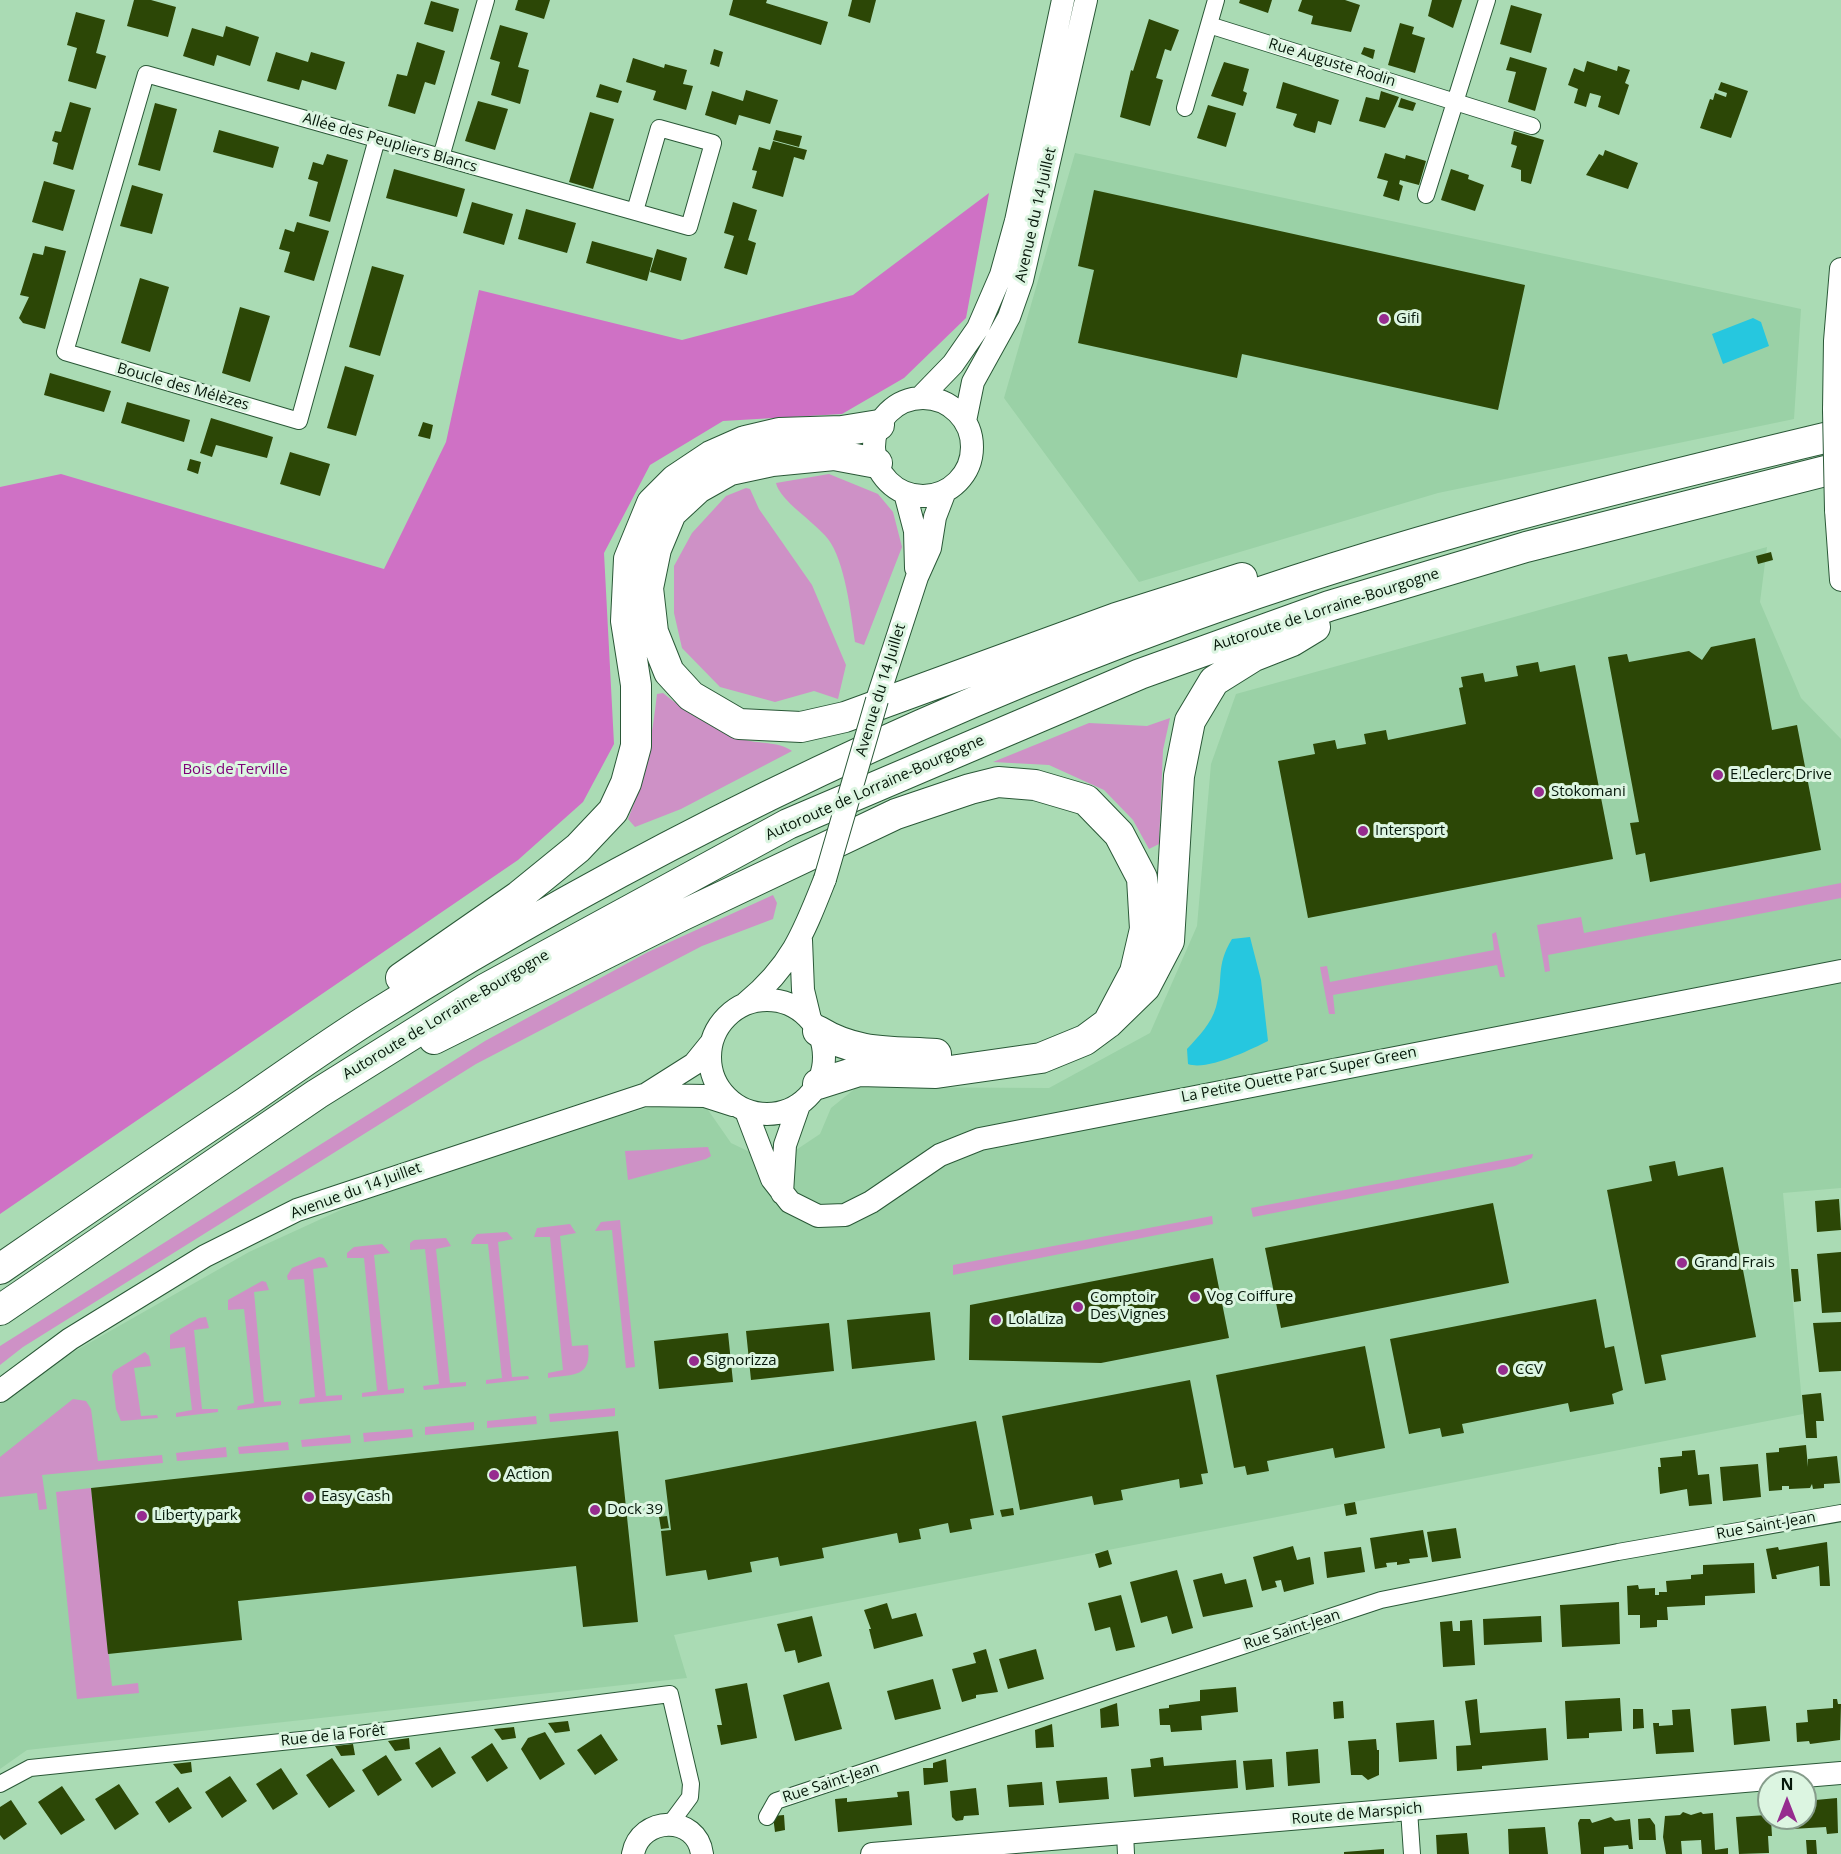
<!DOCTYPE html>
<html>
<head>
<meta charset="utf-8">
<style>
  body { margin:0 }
  #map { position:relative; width:1841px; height:1854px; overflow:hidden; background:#aadbb4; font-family:"Open Sans",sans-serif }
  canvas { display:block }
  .north { position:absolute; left:1757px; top:1770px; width:60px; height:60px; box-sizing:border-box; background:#dcf5e1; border:2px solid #869c8b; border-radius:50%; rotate:0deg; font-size:16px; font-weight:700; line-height:24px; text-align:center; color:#051709 }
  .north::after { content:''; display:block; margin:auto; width:21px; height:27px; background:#962c8f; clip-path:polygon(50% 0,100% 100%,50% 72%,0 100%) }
</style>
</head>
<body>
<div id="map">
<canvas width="1841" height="1854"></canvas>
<div class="north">N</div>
</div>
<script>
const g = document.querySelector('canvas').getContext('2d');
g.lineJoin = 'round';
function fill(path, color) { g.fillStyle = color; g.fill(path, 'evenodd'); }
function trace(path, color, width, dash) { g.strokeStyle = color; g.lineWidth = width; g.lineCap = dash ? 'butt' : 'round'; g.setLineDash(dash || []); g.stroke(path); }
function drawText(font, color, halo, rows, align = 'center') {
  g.font = font + ' "Open Sans",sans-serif'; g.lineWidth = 6; g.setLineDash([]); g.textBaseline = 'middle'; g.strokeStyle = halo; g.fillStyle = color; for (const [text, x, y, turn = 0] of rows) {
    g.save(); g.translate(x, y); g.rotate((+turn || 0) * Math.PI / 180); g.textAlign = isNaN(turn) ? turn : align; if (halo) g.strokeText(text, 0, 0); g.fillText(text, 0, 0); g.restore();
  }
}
fill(new Path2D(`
  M1075 153 1801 309 1794 419 1438 493 1139 582 1004 398Z
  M1767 547 1760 602 1801 698 1841 739V1188L1783 1193 1803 1414 674 1635 687 1678 27 1750 0 1769V1404L47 1367 249 1252 356 1203 589 1124 677 1100 706 1107 731 1143 754 1154 793 1152 820 1134 831 1108 857 1087 1049 1088 1150 1033 1197 926 1211 764 1236 694Z`), '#9ad1a6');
fill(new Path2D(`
  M829 474 878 494 893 512 902 547 864 645 855 642C851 614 845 561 828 539 814 521 780 501 776 483Z
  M746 488 750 489 759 509 812 585 846 665 838 699 814 691 775 702 720 687 682 648 674 613V566L692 533 726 496Z
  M663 693C686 712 711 727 739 738 757 745 776 740 792 751L681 809 635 827 628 819C645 778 652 738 657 694Z
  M1170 718 1163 750 1159 844 1149 849 1133 820 1104 790 1049 765 993 762 1089 723 1147 726Z
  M1841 883V898L1548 955 1550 971 1545 972 1537 925 1581 917 1584 933Z
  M773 895 777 903 773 919 702 946 476 1064 23 1347 0 1365V1346L485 1041 648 952Z
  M1496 932 1505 977H1500L1497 965 1333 995 1335 1014H1329L1320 967 1327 966 1330 982 1494 950 1492 934Z
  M708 1147 711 1156 706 1159 628 1180 625 1151Z
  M1533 1154 1532 1158 1515 1166 1253 1217 1251 1208Z
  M1212 1216 1213 1224 953 1275V1265Z
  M620 1220 635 1367 626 1368 612 1230 595 1231 601 1222Z
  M570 1224 576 1233 560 1236 572 1346 588 1345C592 1378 574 1374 548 1378V1373L563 1370 550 1237H534L537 1228Z
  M507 1232 513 1239 498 1242 512 1377 528 1376 529 1379 486 1384V1380L502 1378 488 1244H471L472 1240 477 1234Z
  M446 1238 451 1246 436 1249 450 1383 466 1382V1386L424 1390 423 1386 439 1384 425 1249 410 1250V1243L414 1240Z
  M382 1244 390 1253 374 1255 388 1390 404 1388V1393L362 1397V1393L377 1391 364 1258H347V1253L354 1247Z
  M319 1257 324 1258 328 1267 313 1269 326 1396 342 1395V1400L299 1404 300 1399 315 1397 304 1279 288 1280 287 1276 292 1268Z
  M262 1281 266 1282 269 1290 254 1292 264 1402 281 1401V1405L237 1410 238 1406 254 1403 244 1309 228 1310V1300Z
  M206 1317 209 1328 194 1330 202 1409H218V1412L176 1417V1413L192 1410 185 1347 170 1349V1335L199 1318Z
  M145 1352 149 1356 151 1366 134 1368 141 1416 157 1415 158 1418 121 1421 116 1409 112 1375 114 1371Z
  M73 1399 86 1401 91 1409 98 1461 162 1455 163 1463 42 1475 47 1509 39 1510 37 1493 0 1497V1457Z
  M615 1408V1416L550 1422 549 1414Z
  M536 1416 537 1424 487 1428V1421Z
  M474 1422V1430L425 1435V1427Z
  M412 1429 413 1437 364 1442 363 1433Z
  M350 1435 351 1443 302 1447 301 1440Z
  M288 1442 289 1450 239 1454 238 1447Z
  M226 1447 227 1457 177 1461 176 1453Z
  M91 1488 112 1686 138 1683 139 1693 77 1699 56 1492Z`), '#ce91c6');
fill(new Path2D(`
  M989 193 966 318 904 378 842 414 723 421 650 465 604 553 614 744 583 802 518 860 0 1214V487L61 474 384 569 446 442 479 290 682 340 853 295Z`), '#cf71c5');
fill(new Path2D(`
  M1753 318 1761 322 1769 346 1723 364 1712 334Z
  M1250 937 1261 980 1268 1041C1250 1050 1207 1071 1188 1064L1187 1049C1199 1036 1211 1024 1216 1007 1224 979 1215 967 1232 939Z`), '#26c7df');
fill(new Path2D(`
  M134 0H151L176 7 168 37 127 26Z
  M518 0H550L544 19 515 10Z
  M733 0H767L766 3 828 22 821 45 729 15Z
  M852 0H876L870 23 848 16Z
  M1240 0H1272L1268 13 1239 3Z
  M1302 0H1345L1360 5 1351 32 1311 24 1313 16 1298 11Z
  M1432 0H1462L1453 28 1428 16Z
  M431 1 459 9 453 32 424 24Z
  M1511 5 1542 14 1531 53 1500 44Z
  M76 12 105 20 96 53 106 56 96 89 68 81 77 48 67 45Z
  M1149 19 1179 30 1171 51 1165 49 1156 78 1163 80 1150 126 1120 117 1131 70 1133 71Z
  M1400 23 1414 27 1412 34 1425 38 1415 73 1388 65Z
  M500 25 528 33 518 67 529 70 520 104 491 95 500 62 490 59Z
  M226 26 259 37 250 66 217 55 214 66 183 56 192 28 223 37Z
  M417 42 445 51 435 85 425 82 415 114 388 106 397 74 407 76Z
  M1364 47 1375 50 1373 59 1361 54Z
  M714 49 723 52 719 67 710 64Z
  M276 52 308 62 311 52 345 62 336 90 302 80 299 90 267 81Z
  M1510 57 1547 68 1535 111 1508 102 1516 72 1506 70Z
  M633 58 664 68 665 64 687 70 683 84 693 86 686 110 653 100 656 91 626 82Z
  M1587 61 1617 71 1618 66 1630 70 1625 83 1629 85 1619 115 1598 107 1601 96 1590 93 1586 107 1574 103 1578 89 1568 85 1574 68 1584 72Z
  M1224 62 1249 69 1243 91 1247 93 1243 106 1211 96Z
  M1283 82 1339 100 1331 125 1318 121 1315 133 1295 127 1293 125 1297 114 1276 108Z
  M1721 82 1748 91 1731 138 1700 128 1710 99 1713 100 1715 93 1726 97 1727 93 1718 90Z
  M600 84 622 91 618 103 596 97Z
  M746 90 778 100 770 124 739 115 736 125 705 115 712 91 743 101Z
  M1381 91 1399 97 1385 128 1359 121 1366 97 1379 100Z
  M1401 98 1416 103 1413 111 1398 107Z
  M478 101 508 109 495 150 465 141Z
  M70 102 91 108 73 170 53 164 58 143 52 141 55 131 61 132Z
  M155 103 177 109 160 171 138 165Z
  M1208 105 1236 113 1226 147 1197 138Z
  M590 112 614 119 593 189 569 182Z
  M219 130 279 147 273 168 213 152Z
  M776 130 802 136 799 147 773 140Z
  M1514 131 1544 140 1531 184 1521 181V170L1511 167 1517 146 1511 144Z
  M773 141 807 150 804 160 794 157 783 197 752 188 757 171 752 170 759 147 770 150Z
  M1605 150 1638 163 1628 189 1586 175 1599 154 1603 156Z
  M1385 153 1405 159 1406 155 1426 161 1419 185 1400 180 1399 184 1403 186 1399 201 1383 196 1388 181 1377 178Z
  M327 154 348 160 330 222 309 216 318 182 308 179 313 162 323 165Z
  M394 169 465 189 457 217 386 198Z
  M1451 169 1469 175 1468 179 1484 185 1475 211 1441 200Z
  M44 181 75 190 63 231 32 222Z
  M132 185 163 194 152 234 120 226Z
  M1094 190 1525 285 1498 410 1242 354 1237 378 1078 343 1094 270 1078 266Z
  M472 202 513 214 504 245 463 233Z
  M733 202 757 210 748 240 756 243 747 275 724 268 734 236 724 233Z
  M526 209 576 223 567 253 518 239Z
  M297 222 329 231 314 281 284 272 290 252 279 249 285 229 294 232Z
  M592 241 653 258 647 281 586 263Z
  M45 246 66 251 45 329 23 323 19 318 29 297 20 295 33 253 43 255Z
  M657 249 687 258 681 281 650 272Z
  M372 266 404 275 380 356 349 347Z
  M140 278 169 287 150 352 121 343Z
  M240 307 270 316 250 382 222 373Z
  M345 366 374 375 356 436 327 428Z
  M50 373 111 391 104 412 44 395Z
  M127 402 190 420 184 442 121 423Z
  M211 418 273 437 267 458 216 445 212 457 200 453Z
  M423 422 433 425 430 439 418 436Z
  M290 452 330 464 320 496 280 484Z
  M190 459 201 462 198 474 187 470Z
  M1771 552 1773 560 1758 564 1756 556Z
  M1755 638 1772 730 1797 725 1821 850 1650 882 1645 853 1636 855 1630 823 1639 822 1608 657 1627 654 1629 662 1689 651 1702 660 1711 647Z
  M1538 662 1540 672 1575 665 1613 859 1308 918 1278 761 1315 754 1313 744 1335 740 1337 749 1366 744 1364 734 1386 730 1388 740 1466 724 1459 688 1463 687 1461 677 1483 673 1485 682 1518 676 1516 666Z
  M1675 1161 1678 1176 1723 1167 1756 1337 1661 1355 1666 1380 1645 1384 1607 1190 1652 1181 1649 1166Z
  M1839 1199 1841 1230 1817 1232 1815 1201Z
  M1493 1203 1509 1283 1281 1328 1265 1248Z
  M1841 1252V1312L1822 1313 1817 1254Z
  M1213 1258 1229 1338 1101 1363 969 1360 970 1305Z
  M1791 1269H1798L1801 1301 1794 1302Z
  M1596 1299 1605 1348 1614 1346 1623 1390 1612 1394 1614 1404 1570 1412 1568 1403 1462 1424 1464 1433 1442 1437 1440 1428 1409 1434 1390 1339Z
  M930 1312 935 1360 852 1369 847 1320Z
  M1841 1322V1371L1819 1372 1813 1323Z
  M829 1323 834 1371 751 1380 746 1331Z
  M728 1333 733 1382 659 1389 654 1341Z
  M1365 1346 1385 1448 1335 1458 1333 1448 1267 1461 1269 1471 1247 1475 1245 1466 1234 1468 1216 1375Z
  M1190 1380 1208 1473 1201 1474 1203 1484 1180 1488 1179 1479 1121 1490 1123 1500 1094 1505 1092 1496 1020 1510 1002 1416Z
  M1821 1393 1824 1421H1816L1817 1438H1806L1802 1395Z
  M976 1421 994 1515 970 1519 972 1529 950 1533 948 1523 919 1529 921 1539 899 1543 897 1533 822 1548 824 1558 780 1566 778 1557 750 1562 752 1572 708 1580 706 1570 666 1576 661 1531 671 1530 665 1480Z
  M618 1431 638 1622 583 1627 576 1566 238 1601 242 1640 108 1654 91 1488Z
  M1806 1445 1808 1467V1459L1837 1456 1840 1483 1824 1484V1488L1813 1489 1812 1484 1810 1488 1789 1489V1486H1782V1490L1769 1491 1766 1453 1779 1452V1448Z
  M1695 1450 1698 1475 1709 1474 1712 1504 1689 1506 1687 1489 1660 1494 1658 1467H1661L1660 1458 1682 1456V1451Z
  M1758 1464 1761 1497 1723 1501 1720 1467Z
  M1355 1502 1357 1514 1346 1516 1344 1504Z
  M1013 1508 1014 1515 1002 1517 1000 1510Z
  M667 1516 669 1528 661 1529 659 1517Z
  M1456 1528 1461 1558 1432 1562 1427 1532Z
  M1423 1530 1428 1557 1409 1559 1410 1563 1397 1565V1562L1386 1563 1387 1567 1375 1569 1370 1538Z
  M1827 1542 1830 1586H1820L1819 1566 1776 1575 1777 1579H1772L1766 1549 1778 1547 1779 1550Z
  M1293 1546 1297 1560 1310 1557 1314 1584 1284 1592 1281 1580 1275 1581 1277 1587 1262 1591 1253 1557Z
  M1361 1547 1365 1572 1327 1578 1324 1552Z
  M1108 1550 1112 1564 1099 1568 1095 1554Z
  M1754 1563 1755 1593 1705 1596V1605L1667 1607 1668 1620H1657V1627L1640 1628V1615H1628L1627 1586 1638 1585 1639 1589 1655 1588V1595H1659V1592H1667L1666 1581 1691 1579V1575L1703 1574V1565Z
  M1177 1570 1193 1628 1172 1634 1167 1616 1141 1623 1130 1582Z
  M1222 1573 1225 1584 1246 1579 1253 1607 1203 1617 1193 1580Z
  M1121 1595 1135 1647 1116 1651 1110 1627 1095 1631 1088 1603Z
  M1619 1602 1620 1644 1562 1647 1560 1605Z
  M887 1603 892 1619 916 1613 923 1636 874 1649 869 1629H871L864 1610Z
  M812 1616 822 1656 798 1663 795 1650 785 1652 777 1624Z
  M1541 1616 1542 1642 1484 1645 1483 1619Z
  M1472 1620 1475 1665 1443 1667 1440 1622 1452 1621 1453 1631H1460V1621Z
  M986 1649 998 1692 976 1695V1698L962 1702 952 1669 976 1663 973 1653Z
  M1036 1649 1044 1679 1008 1689 999 1659Z
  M933 1679 941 1709 895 1720 887 1691Z
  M829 1682 842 1729 795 1741 783 1695Z
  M747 1683 757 1738 721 1745 717 1725H722L715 1689Z
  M1236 1687 1238 1712 1201 1716 1202 1730 1171 1732 1170 1725H1160L1159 1709 1169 1708V1705L1200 1701V1690Z
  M1620 1698 1622 1731 1589 1733V1738L1567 1739 1565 1701Z
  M1477 1699 1480 1733 1546 1728 1548 1760 1482 1766V1769L1457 1771 1456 1746 1471 1745 1465 1701Z
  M1833 1699H1837L1838 1704H1841L1840 1740 1810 1744 1809 1741 1797 1742 1796 1723 1808 1722 1807 1710 1833 1708Z
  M1343 1701 1344 1718 1334 1719 1333 1702Z
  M1117 1703 1119 1726 1101 1728 1100 1709Z
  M1766 1706 1770 1741 1734 1745 1731 1709Z
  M1633 1709H1643L1644 1728 1633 1729Z
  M1690 1709 1694 1752 1656 1754 1653 1723H1659V1726L1673 1725 1672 1710Z
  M1434 1720 1437 1759 1399 1762 1396 1723Z
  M568 1721 570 1731 555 1733 548 1723Z
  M1052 1724 1054 1747 1036 1748 1035 1730Z
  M514 1727 516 1738 502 1740 494 1729Z
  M545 1732 565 1764 540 1780 521 1749 528 1738Z
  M601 1734 618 1760 595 1775 577 1750Z
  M409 1738 410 1749 395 1751 388 1741Z
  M1376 1739 1377 1750H1379V1775L1368 1780 1362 1775H1351L1348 1741Z
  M492 1743 508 1768 487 1782 471 1757Z
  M353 1744 355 1755 341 1756 335 1746Z
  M440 1747 456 1773 432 1788 415 1763Z
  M1318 1749 1320 1783 1288 1786 1286 1752Z
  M386 1755 402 1780 378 1796 362 1770Z
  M1163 1757 1164 1766 1236 1760 1238 1788 1134 1797 1131 1769 1151 1767 1150 1759Z
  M332 1758 355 1791 329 1808 306 1775Z
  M946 1759 948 1782 924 1785 923 1768H933V1763Z
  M1272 1759 1274 1787 1246 1790 1243 1761Z
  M191 1762 192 1772 181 1774 173 1764Z
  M281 1768 298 1794 273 1810 256 1784Z
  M230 1776 247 1801 222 1818 205 1792Z
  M1107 1777 1109 1799 1059 1803 1056 1781Z
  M1042 1782 1044 1805 1009 1807 1007 1785Z
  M119 1784 139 1814 115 1830 95 1799Z
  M62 1786 85 1820 61 1835 38 1802Z
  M178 1787 192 1808 169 1823 155 1802Z
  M976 1788 979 1815 964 1816 963 1820 956 1821 952 1817 950 1791Z
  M909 1791 912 1825 838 1832 835 1799 847 1798V1802L898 1797 897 1792Z
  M1837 1798 1838 1833 1827 1834 1826 1827 1792 1829 1791 1818H1805V1801Z
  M11 1800 27 1824 4 1840 0 1835V1807Z
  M1683 1812 1691 1815 1701 1812 1703 1814 1713 1813 1715 1850 1728 1848V1854H1702L1701 1840 1681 1841 1682 1854H1666L1663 1837 1665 1816 1680 1815Z
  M784 1815 785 1830 775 1832 773 1816Z
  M1767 1815V1820H1771L1772 1836H1768L1769 1853 1739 1854 1736 1817Z
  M1611 1817 1615 1821 1630 1819 1633 1849H1629L1628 1845 1604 1847V1854H1581L1578 1823 1580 1819H1590L1592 1823Z
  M1650 1818 1655 1825 1656 1840H1639L1638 1819Z
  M1545 1827 1548 1854H1509L1508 1829Z
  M1467 1833 1469 1854H1437L1436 1835Z
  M1806 1840H1816L1817 1854H1807Z
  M1384 1849V1854H1344V1852Z`), '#2c4706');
const street = new Path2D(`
  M1209 25 1532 126
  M1185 108 1216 0
  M377 139 299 421 65 352 146 74 689 227 713 143 659 128 635 211
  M441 157 486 0
  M1426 195 1487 0
  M0 1784 30 1768 359 1734 670 1694 691 1784 690 1797 670 1824
  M1409 1810 1412 1854
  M767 1817 776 1801 1381 1600 1618 1552 1841 1513
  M1125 1833 1126 1854`);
const secondary = new Path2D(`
  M920 398 953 364 978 328 1001 275 1016 221 1063 0
  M874 447a49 49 0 1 1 98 0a49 49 0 1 1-98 0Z
  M1834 410 1835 341 1841 269
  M965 421 973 382 1009 317 1022 280 1086 0
  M905 493 915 531 916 568
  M1836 510 1841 580
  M877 700 917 577 930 548 935 517 945 491
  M801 940 803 990 810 1019
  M710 1057a57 57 0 1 1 114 0a57 57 0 1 1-114 0Z
  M746 1003C792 965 804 932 825 879
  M645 1095 694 1064 711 1043
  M746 1111 772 1179 790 1202 818 1216 845 1215 871 1202 940 1155 980 1139 1841 971
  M782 1193 785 1145 799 1105
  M0 1391 70 1339 205 1256 297 1210 644 1095 705 1096 733 1105
  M633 1854C640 1816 697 1814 702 1854
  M872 1854 1841 1773`);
const highway = new Path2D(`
  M877 463 834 455 772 461 730 470 698 488 671 513 656 549 648 588 653 632 669 672 691 696 739 724 801 727 845 717 1116 618 1242 578
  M401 978 519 896 578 848 613 811 626 783 636 746V685L626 621 629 559 652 503 675 480 711 456 745 441 779 433 842 431 879 425
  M818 1031C857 1055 892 1051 936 1054
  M434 1039 681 916 896 814 970 789 998 782 1035 785 1086 800 1119 834 1142 878 1145 929 1135 972 1108 1023
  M818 1084 859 1071 936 1073 1041 1058 1085 1040 1108 1023 1145 987 1169 941 1179 776 1190 721 1214 681 1254 656 1292 641 1315 627
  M0 1269C81 1213 163 1157 246 1102 288 1073 330 1043 373 1016 627 857 899 723 1181 620 1396 541 1619 487 1841 434
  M0 1310 317 1094 485 989 788 824 1140 674 1329 606 1526 547 1841 467`);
trace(street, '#2a5837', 18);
trace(secondary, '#2a5837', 24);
trace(highway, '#2a5837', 32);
trace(street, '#fff', 16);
trace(secondary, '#fff', 22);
trace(highway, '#fff', 30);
const secondaryBridge = new Path2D(`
  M1834 410 1836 510
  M825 879 877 700`);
trace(secondaryBridge, '#2a5837', 24, []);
trace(secondaryBridge, '#fff', 22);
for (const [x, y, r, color] of [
  [1384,319,6,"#962c8f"],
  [1718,775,6,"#962c8f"],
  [1539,792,6,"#962c8f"],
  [1363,831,6,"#962c8f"],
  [1682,1263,6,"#962c8f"],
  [1195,1297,6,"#962c8f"],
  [1078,1307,6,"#962c8f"],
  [996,1320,6,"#962c8f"],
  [694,1361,6,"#962c8f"],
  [1503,1370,6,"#962c8f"],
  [494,1475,6,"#962c8f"],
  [309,1497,6,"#962c8f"],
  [595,1510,6,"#962c8f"],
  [142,1516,6,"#962c8f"]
]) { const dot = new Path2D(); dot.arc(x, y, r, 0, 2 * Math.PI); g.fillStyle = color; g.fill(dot); trace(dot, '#dcf5e1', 2); }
drawText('15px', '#051709', '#dcf5e1', [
  ["Rue Auguste Rodin",1332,63,17],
  ["Allée des Peupliers Blancs",390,143,16],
  ["Avenue du 14 Juillet",1036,215,-77],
  ["Boucle des Mélèzes",183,387,16],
  ["Autoroute de Lorraine-Bourgogne",1326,610,-18],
  ["Avenue du 14 Juillet",881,690,-73],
  ["Autoroute de Lorraine-Bourgogne",875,788,-24],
  ["Autoroute de Lorraine-Bourgogne",446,1015,-31],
  ["La Petite Ouette Parc Super Green",1299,1075,-11],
  ["Avenue du 14 Juillet",356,1191,-20],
  ["Rue Saint-Jean",1766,1526,-10],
  ["Rue Saint-Jean",1292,1630,-18],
  ["Rue de la Forêt",333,1736,-6],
  ["Rue Saint-Jean",831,1783,-18],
  ["Route de Marspich",1357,1814,-5]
]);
drawText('15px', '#051709', '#dcf5e1', [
  ["Gifi",1396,319],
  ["E.Leclerc Drive",1730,775],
  ["Stokomani",1551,792],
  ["Intersport",1375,831],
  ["Grand Frais",1694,1263],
  ["Vog Coiffure",1207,1297],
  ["Comptoir",1090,1298],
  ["Des Vignes",1090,1315],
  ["LolaLiza",1008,1320],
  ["Signorizza",706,1361],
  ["CCV",1515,1370],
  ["Action",506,1475],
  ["Easy Cash",321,1497],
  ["Dock 39",607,1510],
  ["Liberty park",154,1516]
], 'left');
drawText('15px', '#7e0078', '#dcf5e1', [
  ["Bois de Terville",235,770]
]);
</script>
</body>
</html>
